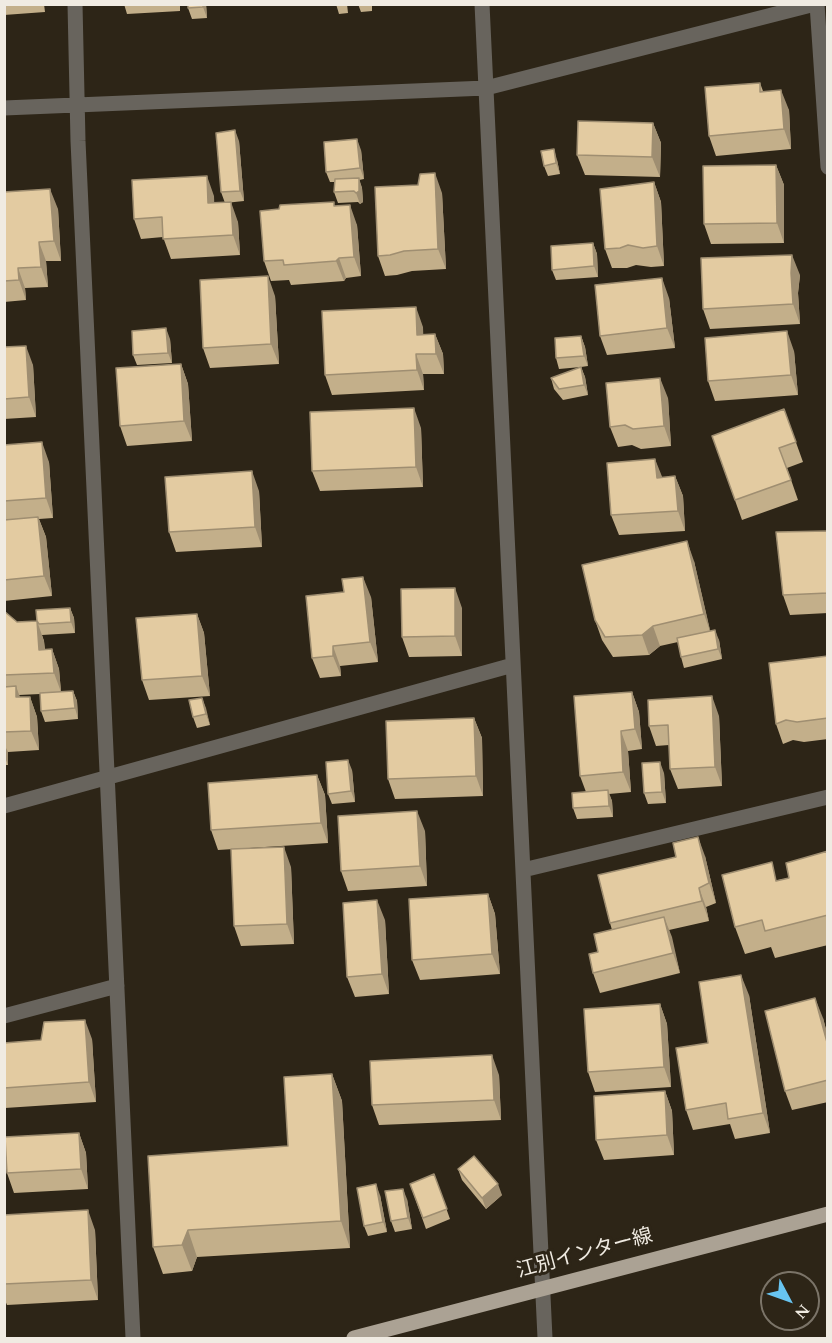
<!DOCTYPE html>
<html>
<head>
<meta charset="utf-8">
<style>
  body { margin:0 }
  #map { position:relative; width:832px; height:1343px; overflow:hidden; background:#2d2517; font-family:Spectral,serif }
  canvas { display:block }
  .frame { position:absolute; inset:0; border:6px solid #f0ebe2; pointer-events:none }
  .north { position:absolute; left:760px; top:1271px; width:60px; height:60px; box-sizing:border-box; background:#2d2517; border:2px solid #7b7468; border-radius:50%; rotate:131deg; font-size:16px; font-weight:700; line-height:24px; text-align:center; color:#f0ebe2 }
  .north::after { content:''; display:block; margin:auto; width:21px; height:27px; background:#68c4f0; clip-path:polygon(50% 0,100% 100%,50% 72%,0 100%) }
</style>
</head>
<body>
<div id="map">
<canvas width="832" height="1343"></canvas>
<div class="frame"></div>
<div class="north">N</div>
</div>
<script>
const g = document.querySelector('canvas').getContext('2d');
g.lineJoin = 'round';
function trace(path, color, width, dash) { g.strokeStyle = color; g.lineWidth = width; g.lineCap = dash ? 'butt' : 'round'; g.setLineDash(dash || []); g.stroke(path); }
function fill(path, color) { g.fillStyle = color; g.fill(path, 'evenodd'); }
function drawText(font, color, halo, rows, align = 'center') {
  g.font = font + ' Spectral,"Noto Sans JP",serif'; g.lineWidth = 6; g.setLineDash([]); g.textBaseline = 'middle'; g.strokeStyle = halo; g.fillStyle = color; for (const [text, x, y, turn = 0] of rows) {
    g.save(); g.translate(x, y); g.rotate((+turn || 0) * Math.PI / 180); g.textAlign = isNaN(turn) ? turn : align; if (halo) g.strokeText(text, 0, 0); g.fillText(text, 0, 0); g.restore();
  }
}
trace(new Path2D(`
  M75 4 78 141 133 1338
  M482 4 545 1338
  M817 4 828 167
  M4 108 486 88 815 4
  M4 806 513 665
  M523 870 828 797
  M4 1016 117 986`), '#68645d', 15);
trace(new Path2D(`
  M354 1338 828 1214`), '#aba294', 15);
fill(new Path2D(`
  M4 4H44L45 12 4 15Z
  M124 4H180V11L127 14Z
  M206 4 207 18 192 19 188 8Z
  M336 4H347L348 13 339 14Z
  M358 4H372V11L361 12Z
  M760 83 763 91 789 110 791 149 716 156 709 136Z
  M653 123 661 143 660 177 585 175 577 155Z
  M239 141 244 201 225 203 221 192Z
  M361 150 364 179 359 180 362 188 363 202 360 204 358 202 338 203 334 192 335 182H330L326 172Z
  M557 160 560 174 548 176 544 166Z
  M776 165 784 185V243L711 244 704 224Z
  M654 182 661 202 664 266 651 267 636 265 627 268H612L605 249Z
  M4 192 58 209 61 261H46L48 287 25 288 26 300 4 302Z
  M442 193 446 269 412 271 397 275 385 276 378 256Z
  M214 196V203L238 222 240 255 171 259 163 237 141 239 134 219Z
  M335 206 357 225 361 276 346 278 344 281 291 285 289 280 271 281 264 261Z
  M593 243 597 254 598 277 556 280 552 270Z
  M800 275 798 293 800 324 710 329 703 309Z
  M275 296 279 364 210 368 203 348Z
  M669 298 675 348 607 355 600 336Z
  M423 327V335L435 334 443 354 444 374H423L424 390 332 395 325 375Z
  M581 336 585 347 588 366 581 367 585 377 588 395 563 400 554 389 551 378 581 367 559 369 556 358Z
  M170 339 172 363 137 365 133 355Z
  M4 347 33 365 36 417 4 419Z
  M794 351 798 395 715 401 708 381Z
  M181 364 188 384 192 441 127 446 120 426Z
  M668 398 671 446 641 449 632 445 618 447 610 427Z
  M784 409 803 462 787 468 798 500 742 520 712 436Z
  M421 428 423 487 320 491 312 471Z
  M4 445 49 462 53 518 39 519 46 537 52 596 4 601Z
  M675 476 683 496 685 531 619 535 611 515 662 478Z
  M259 491 262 547 176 552 169 532Z
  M828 531V613L790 615 783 595Z
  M694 561 710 631 719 640 722 659 684 668 681 657 678 642 660 646 649 655 613 657 602 640 595 620Z
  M371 597 378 662 340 666 341 676 320 678 312 658Z
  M70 608 74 618 75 633 42 635 44 641 45 650 52 649 59 669 61 692 73 691 77 701 78 719 45 722 41 711 40 694 19 695 20 697H30L37 717 39 750 8 752V765H4V611L17 622 37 621Z
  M462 608V656L409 657 402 637Z
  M197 614 204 633 210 696 149 700 142 680Z
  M828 656V739L804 742 793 740 783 744 776 724Z
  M632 692 639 712 642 749 628 751 631 792 609 794 612 801 613 817 577 819 573 808 586 792 580 776Z
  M202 698 210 725 197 728 193 717Z
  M719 716 722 786 678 789 670 769 669 745 656 746 649 726Z
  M474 718 482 738 483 796 395 799 388 779Z
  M352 770 355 802 332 804 328 794Z
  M664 773 666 803 648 804 644 793Z
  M317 775 325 795 328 843 218 850 211 830Z
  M425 831 427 886 348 891 341 871Z
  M828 851V945L775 958 771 947 745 954 735 927 778 880 789 878Z
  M705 856 716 903 706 907 709 921 669 930 680 973 600 993 593 973 612 930 610 923Z
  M291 867 294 944 241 946 234 926Z
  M488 894 495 914 500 974 420 980 412 960Z
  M385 920 389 994 355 997 347 977Z
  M749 995 770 1133 735 1139 730 1124 693 1130 686 1110 708 1043Z
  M660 1004 667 1024 671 1087 595 1092 588 1072Z
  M823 1018 828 1037V1102L792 1110 785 1091Z
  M92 1039 96 1102 5 1108 4 1043 41 1040Z
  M332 1074 342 1101 350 1248 197 1257 192 1271 163 1274 153 1247 288 1146Z
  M499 1075 501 1120 379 1125 372 1105Z
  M665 1091 672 1111 674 1155 604 1160 596 1140Z
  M79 1133 86 1153 88 1189 14 1193 7 1173Z
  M458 1169 502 1195 486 1209 462 1180Z
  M434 1174 450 1219 426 1229 410 1184Z
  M380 1195 387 1232 368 1236 364 1226Z
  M407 1199 412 1229 395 1232 391 1221Z
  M4 1215 95 1230 98 1300 7 1305 4 1298Z`), '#c3af8a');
fill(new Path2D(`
  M203 4H206L207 18 203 7Z
  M781 90 789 110 791 149 784 129Z
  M653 123 661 143 660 177 652 157Z
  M235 130 239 141 244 201 240 191Z
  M357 139 361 150 364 179 360 168Z
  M554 149 557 160 560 174 556 163Z
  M776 165 784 185V243L777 223Z
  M435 173 442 193 446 269 438 249Z
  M207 176 214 196 215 223 208 203Z
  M359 178 362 188 363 202 360 204 356 193Z
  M654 182 661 202 664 266 657 246Z
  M50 189 58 209 61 261 54 241Z
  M231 202 238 222 240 255 233 235Z
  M350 205 357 225 361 276 354 257Z
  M39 242 46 261 48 287 41 267Z
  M593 243 597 254 598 277 594 266Z
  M792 255 800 275 798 293 800 324 793 304 791 273Z
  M339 258 346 278 344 281 336 261Z
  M18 268 25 288 26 300 19 280Z
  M268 276 275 296 279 364 271 344Z
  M662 278 669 298 675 348 667 328Z
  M416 307 423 327 424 355 417 335Z
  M166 328 170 339 172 363 168 353Z
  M787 331 794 351 798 395 791 375Z
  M435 334 443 354 444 374 436 354Z
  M581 336 585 347 588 366 584 356Z
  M26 346 33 365 36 417 29 397Z
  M416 354 423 374 424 390 417 370Z
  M181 364 188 384 192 441 184 421Z
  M581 367 585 377 588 395 584 385Z
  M660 378 668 398 671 446 664 426Z
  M414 408 421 428 423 487 416 467Z
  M42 442 49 462 53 518 46 498Z
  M655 459 663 479 657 478Z
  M252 471 259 491 262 547 255 527Z
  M675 476 683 496 685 531 678 511Z
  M38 517 46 537 52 596 44 576Z
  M687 541 694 561 711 634 704 614Z
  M363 577 371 597 378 662 370 642Z
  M455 588 462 608V656L455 636Z
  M70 608 74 618 75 633 71 622Z
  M197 614 204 633 210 696 202 676Z
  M37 621 44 641 46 670 39 650Z
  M653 626 660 646 649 655 642 635Z
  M715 630 719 640 722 659 718 649Z
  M333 646 340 666 341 676 333 656Z
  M52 649 59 669 61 692 54 673Z
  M16 686 23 706 16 697Z
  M73 691 77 701 78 719 75 708Z
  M632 692 639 712 642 749 635 729Z
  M712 696 719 716 722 786 715 767Z
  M30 697 37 717 39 750 31 731Z
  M202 698 206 708 210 725 206 714Z
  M474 718 482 738 483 796 476 776Z
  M621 731 628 751 631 792 623 772Z
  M4 744 8 752V765L4 755Z
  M348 760 352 770 355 802 351 791Z
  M660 762 664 773 666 803 662 792Z
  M317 775 325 795 328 843 321 823Z
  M608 790 612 801 613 817 609 806Z
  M417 811 425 831 427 886 420 866Z
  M698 837 705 856 716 903 709 883Z
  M284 847 291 867 294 944 287 924Z
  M699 888 706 907 709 921 702 901Z
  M488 894 495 914 500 974 492 954Z
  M377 900 385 920 389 994 382 974Z
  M664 917 672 937 680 973 673 953Z
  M741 975 749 995 770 1133 763 1113Z
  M815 998 823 1018 828 1037V1046Z
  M660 1004 667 1024 671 1087 664 1067Z
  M85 1020 92 1039 96 1102 89 1082Z
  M492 1055 499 1075 501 1120 494 1100Z
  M332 1074 342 1101 350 1248 341 1221Z
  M665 1091 672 1111 674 1155 667 1135Z
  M79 1133 86 1153 88 1189 81 1169Z
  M376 1184 380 1195 387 1232 383 1222Z
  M498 1184 502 1195 486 1209 482 1198Z
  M403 1189 407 1199 412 1229 408 1218Z
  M88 1210 95 1230 98 1300 91 1280Z
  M188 1230 197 1257 192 1271 182 1245Z`), '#9f8e71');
const building = new Path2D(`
  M188 4H203V7L188 8Z
  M760 83V92L781 90 784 129 709 136 705 87Z
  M578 121 653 123 652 157 577 155Z
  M235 130 240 191 221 192 216 133Z
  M357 139 360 168 326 172 324 142Z
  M554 149 556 163 544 166 541 151Z
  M776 165 777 223 704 224 703 166Z
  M435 173 438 249 404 251 390 255 378 256 375 187 418 185 420 174Z
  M207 176 208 203 231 202 233 235 163 239 162 217 134 219 132 180Z
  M359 178V191L356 193 354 191 334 192 335 179Z
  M654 182 657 246 643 248 628 245 620 248 605 249 600 189Z
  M50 189 54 241 39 242 41 267 18 268 19 280 4 281V192Z
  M334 202V206L350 205 354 257 339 258 336 261 284 265 283 260 264 261 260 211 279 209 280 205Z
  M593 243 594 266 552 270 551 246Z
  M792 255 791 273 793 304 703 309 701 258Z
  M268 276 271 344 203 348 200 280Z
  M662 278 667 328 600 336 595 285Z
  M416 307 417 335 435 334 436 354H416L417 370 325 375 322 311Z
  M166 328 168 353 133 355 132 331Z
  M787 331 791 375 708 381 705 338Z
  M581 336 584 356 556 358 555 338Z
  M26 346 29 397 4 399V347Z
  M181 364 184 421 120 426 116 368Z
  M581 367 584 385 559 389 551 378Z
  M660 378 664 426 633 429 625 425 610 427 606 383Z
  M414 408 416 467 312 471 310 412Z
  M784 409 796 442 779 448 791 480 735 500 712 436Z
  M42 442 46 498 4 501V445Z
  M655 459 657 478 675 476 678 511 611 515 607 463Z
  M252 471 255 527 169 532 165 477Z
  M38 517 44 576 4 580V520Z
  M828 531V593L783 595 776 532Z
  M687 541 704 614 653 626 642 635 605 637 595 620 582 565Z
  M363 577 370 642 333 646V656L312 658 306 596 344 592 342 579Z
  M455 588V636L402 637 401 589Z
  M70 608 71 622 39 624 37 621 36 610Z
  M4 611 17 622 37 621 39 650 52 649 54 673 4 675Z
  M197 614 202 676 142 680 136 618Z
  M715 630 718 649 681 657 677 638Z
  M828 656V718L797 722 786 720 776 724 769 663Z
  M16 686V697H30L31 731 4 732V687Z
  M73 691 75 708 41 711 40 693Z
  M632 692 635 729 621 731 623 772 580 776 574 696Z
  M712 696 715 767 670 769 668 725 649 726 648 700Z
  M202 698 206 714 193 717 189 700Z
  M474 718 476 776 388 779 386 721Z
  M348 760 351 791 328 794 326 762Z
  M660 762 662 792 644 793 642 763Z
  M317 775 321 823 211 830 208 783Z
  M608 790 609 806 573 808 572 793Z
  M417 811 420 866 341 871 338 816Z
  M698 837 709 883 699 888 702 901 610 923 598 875 676 857 673 843Z
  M284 847 287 924 234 926 231 849Z
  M828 851V915L765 931 762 920 735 927 722 875 772 862 776 881 789 878 786 863Z
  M488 894 492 954 412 960 409 899Z
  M377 900 382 974 347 977 343 903Z
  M664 917 673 953 593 973 589 954 598 952 594 934Z
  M741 975 763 1113 728 1119 726 1103 686 1110 676 1048 708 1043 699 982Z
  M815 998 828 1046V1080L785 1091 765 1011Z
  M660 1004 664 1067 588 1072 584 1009Z
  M85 1020 89 1082 4 1088V1043L41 1040 44 1022Z
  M492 1055 494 1100 372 1105 370 1061Z
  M332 1074 341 1221 188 1230 182 1245 153 1247 148 1156 288 1146 284 1077Z
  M665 1091 667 1135 596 1140 594 1096Z
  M79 1133 81 1169 7 1173 5 1137Z
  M474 1156 498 1184 482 1198 458 1169Z
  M434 1174 447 1209 423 1218 410 1184Z
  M376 1184 383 1222 364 1226 357 1188Z
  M403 1189 408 1218 391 1221 385 1191Z
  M88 1210 91 1280 4 1284V1215Z`);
fill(building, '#e3cba1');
trace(building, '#9f8e71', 1.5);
drawText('20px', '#f0ebe2', '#2d2517', [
  ["江別インター線",585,1255,-15]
]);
</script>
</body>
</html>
